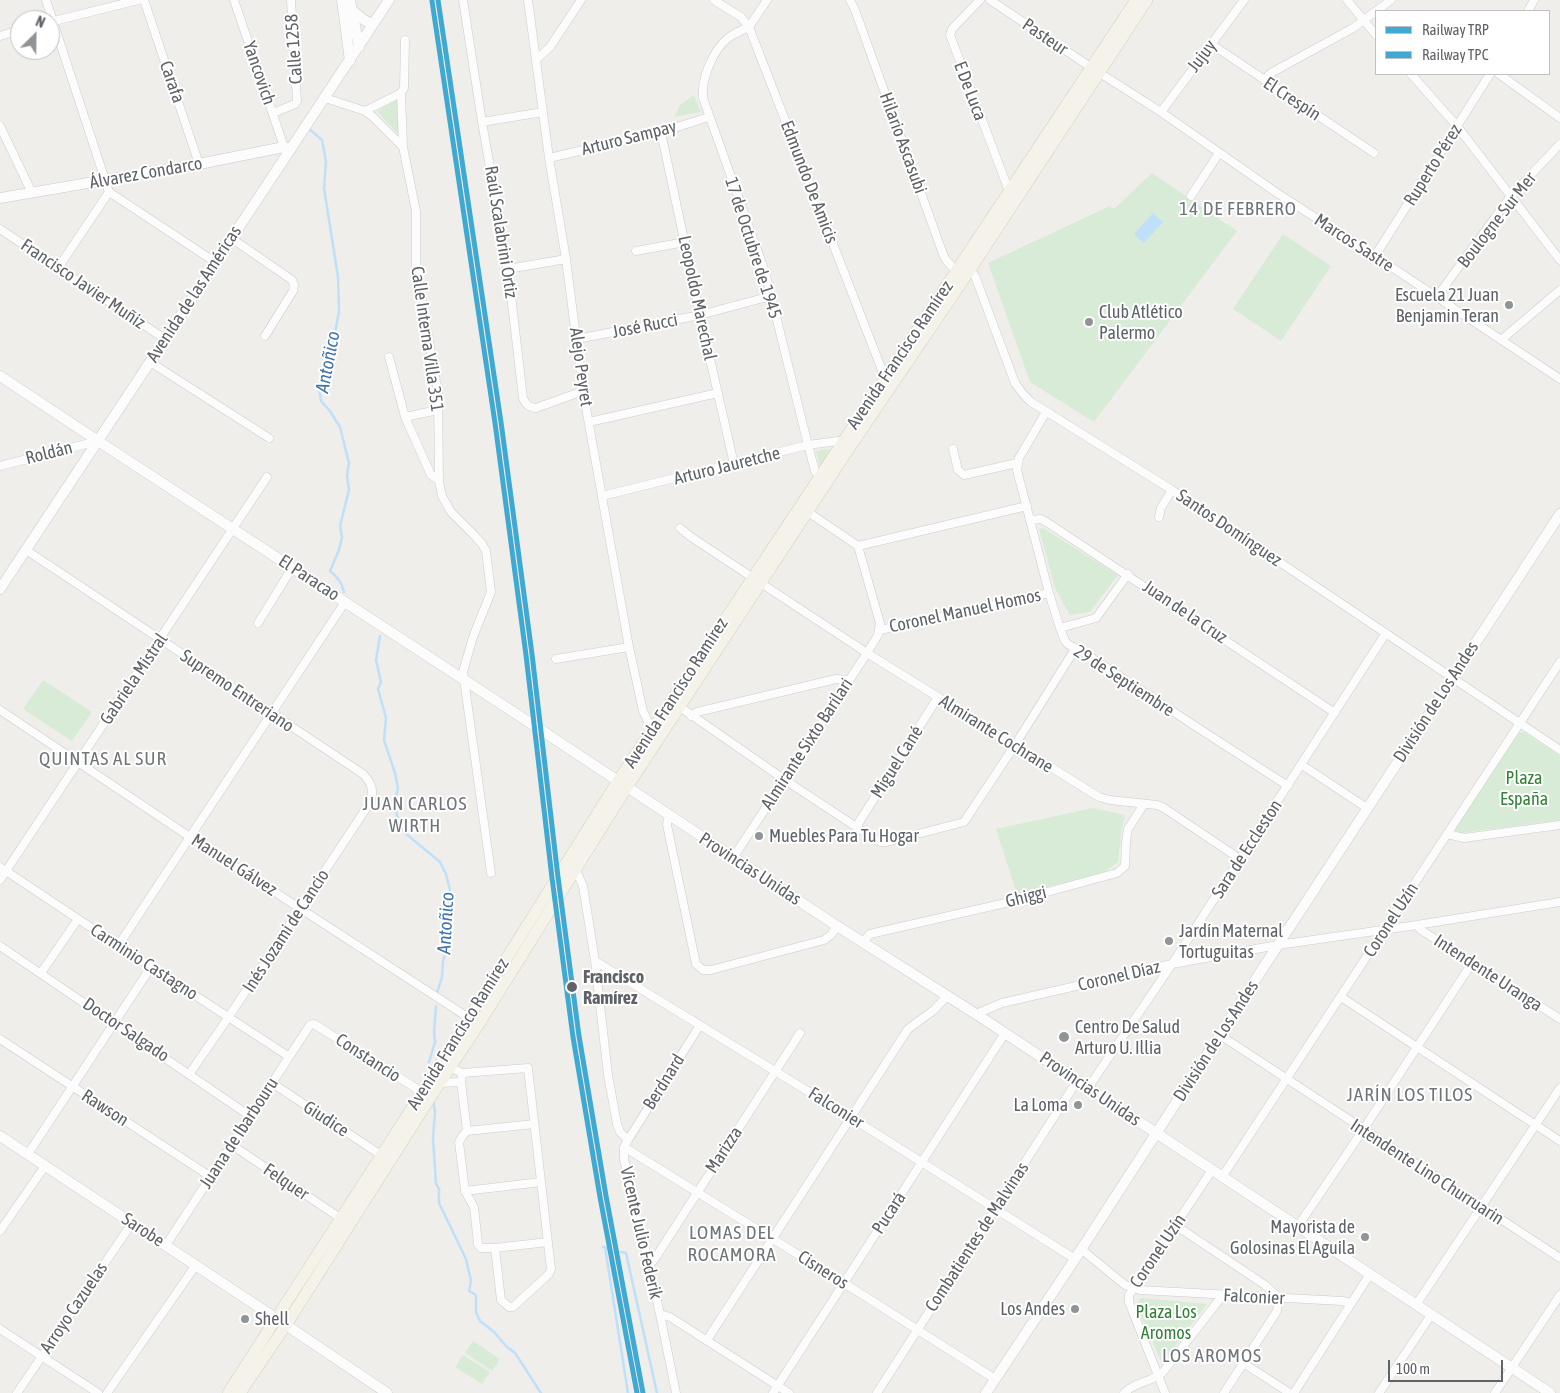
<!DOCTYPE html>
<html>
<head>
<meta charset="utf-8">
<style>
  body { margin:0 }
  #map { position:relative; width:1560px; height:1393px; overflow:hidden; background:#efeeea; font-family:"Asap Condensed",sans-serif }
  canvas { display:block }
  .legend { position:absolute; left:1375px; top:10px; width:175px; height:65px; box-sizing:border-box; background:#fff; border:1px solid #bfc1c3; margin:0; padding:6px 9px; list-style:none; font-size:15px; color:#5f6368 }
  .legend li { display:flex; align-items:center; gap:10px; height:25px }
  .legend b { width:25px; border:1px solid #bfc1c3 }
  .north { position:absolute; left:10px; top:10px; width:50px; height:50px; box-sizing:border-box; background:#fff; border:1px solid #bfc1c3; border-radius:50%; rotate:23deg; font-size:14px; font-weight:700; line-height:20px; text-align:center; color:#5f6368 }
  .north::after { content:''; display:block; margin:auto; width:18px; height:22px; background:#919496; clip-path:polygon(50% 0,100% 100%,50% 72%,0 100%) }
  .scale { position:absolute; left:1388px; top:1360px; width:115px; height:22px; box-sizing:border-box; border:2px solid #5f6368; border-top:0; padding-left:6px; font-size:15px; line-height:18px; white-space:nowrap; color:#5f6368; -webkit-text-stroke:4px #fff; paint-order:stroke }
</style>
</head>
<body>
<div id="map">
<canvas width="1560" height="1393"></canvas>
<ul class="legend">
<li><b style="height:6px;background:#3fa9d2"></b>Railway TRP</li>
<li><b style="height:6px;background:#3fa9d2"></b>Railway TPC</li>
</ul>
<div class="north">N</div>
<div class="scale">100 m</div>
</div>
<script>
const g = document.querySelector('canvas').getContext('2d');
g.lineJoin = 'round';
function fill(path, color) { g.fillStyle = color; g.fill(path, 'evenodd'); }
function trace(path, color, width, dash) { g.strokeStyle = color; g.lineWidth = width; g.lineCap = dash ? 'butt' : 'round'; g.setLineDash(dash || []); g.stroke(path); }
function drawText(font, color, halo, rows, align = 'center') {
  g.font = font + ' "Asap Condensed",sans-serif'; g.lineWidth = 4; g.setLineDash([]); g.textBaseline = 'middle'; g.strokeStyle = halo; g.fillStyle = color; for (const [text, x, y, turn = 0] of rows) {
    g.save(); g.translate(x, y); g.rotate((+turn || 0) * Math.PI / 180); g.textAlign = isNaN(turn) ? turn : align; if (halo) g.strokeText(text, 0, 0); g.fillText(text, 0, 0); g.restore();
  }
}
fill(new Path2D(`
  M694 95 701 112 674 117 680 105Z
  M397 100 399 135 377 111Z
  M1152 173 1237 231 1094 422 1030 382 988 263 1110 206 1114 209Z
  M1283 234 1331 266 1281 341 1233 309Z
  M825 449 831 450 820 467 816 451Z
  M1043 528 1118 575 1090 612 1070 615 1055 588 1039 529Z
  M43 680 92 712 72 741 23 709Z
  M1524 732 1560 756V820L1461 833 1453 830 1519 733Z
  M1093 808 1125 815 1121 834 1118 862 1103 873 1017 894 996 829Z
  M1141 1298 1207 1304 1162 1363 1136 1305Z
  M473 1341 500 1359 492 1371 465 1353Z
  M463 1355 490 1372 482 1384 455 1367Z`), '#d8ebd6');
fill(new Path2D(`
  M1153 213 1163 222 1144 243 1134 234Z`), '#bfe0f9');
trace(new Path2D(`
  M308 128 322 140 326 162 324 188 338 277 339 312 334 338 325 364 319 389 321 401 330 411 340 427 349 463 347 475 349 490 340 526 342 537 339 550 330 571C337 577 342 582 344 592
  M380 636 376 660 381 682 378 689 386 718 384 740 395 773 398 788 395 803 397 816 405 833 440 862 446 874 450 890 446 936 447 948 443 961 442 977 437 993
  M429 1062 435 1042 434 1032 436 1006
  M433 1100 435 1112 433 1138 436 1184 439 1189V1203L466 1259 471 1281 469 1291 476 1295V1312L480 1321 494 1332 507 1347 515 1353 541 1393
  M603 1247 611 1249
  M605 1247 628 1393
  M621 1252 626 1253 657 1393`), '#bfe0f9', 2.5);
const street = new Path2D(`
  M46 0 109 192 58 268
  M144 0 199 164
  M234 0 284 147
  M463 0 482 122 508 269 523 398C526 405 529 407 536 408L583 391
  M528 0 549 158 566 259 583 391 629 647 643 711 652 730
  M714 0 741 17 749 27 885 378
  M850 0 855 10 943 254 946 260 956 271H959
  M980 0 952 29 950 35 1009 191
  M990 0 1092 68 1161 112 1277 193 1375 256 1560 379
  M1347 0 1376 35
  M1528 11 1534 0
  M50 22 138 0
  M749 27C742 30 734 34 728 38 713 50 701 79 703 98L765 272 808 445 815 471 823 480
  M749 27 767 0
  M0 36 20 30
  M1211 44 1374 153
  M536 60 550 47 581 0
  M1411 74 1457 126 1560 260
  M1499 74 1560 118
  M1264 80 1271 73 1353 28 1391 0
  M325 98 365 111 372 116 403 147 416 211V266L438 393 439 481 442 496 451 512 474 535 482 544 486 551 491 592 473 637 463 672 491 873
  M365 111 401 93
  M1161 112 1244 0
  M273 113 295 104 297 101 291 0
  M482 122 543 112
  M0 126 32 193
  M661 132 700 315 734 464
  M403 147 401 93 404 88 405 40
  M549 158 661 132 709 117
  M109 192 215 262
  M1191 196 1219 153
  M0 229 165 339
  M231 238 292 280 294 285 293 291 265 336
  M636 251 685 242
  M1375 256 1490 74
  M970 268 975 276 1015 383 1023 394 1031 402 1172 490 1560 750
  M508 269 566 259
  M1436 298 1510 197 1560 144
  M577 339 700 315 771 296
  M1501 340 1560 290
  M389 357 405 417 431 475 439 480
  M150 362 269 438
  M1046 412 1019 458 1017 470 1049 593 1060 628 1065 641 1069 645 1083 652 1195 726 1288 786
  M405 417 438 410
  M589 422 718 393
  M953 449 958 470 964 475 1017 463
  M0 466 98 441
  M602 496 808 445 838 441 845 444
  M1159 517 1161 508 1172 490
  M1031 520 1041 519 1048 523 1335 713
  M680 528 691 537 867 653 1099 797 1110 800 1157 805 1164 808 1240 859
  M858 546 1027 506
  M26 550 363 774C372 783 375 793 369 804L228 1018 190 1073
  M258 623 292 568
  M1060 628 1096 618 1128 574
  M880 630 1049 593
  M556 659 629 647
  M680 707 785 780 876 840 881 842H887L964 822 1015 745 1075 649
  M0 710 190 837 469 1018
  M691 716 697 712 836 679 849 680
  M1302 765 1367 808
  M668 815 667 825 696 964 703 970H711L824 940 831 935 837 926
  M856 827 938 697
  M1447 834 1464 838 1560 825
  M733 858 867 653 878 635 880 623 858 546 808 512
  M0 867 78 919 288 1056
  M576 870 583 886 595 961 608 1075 617 1124 620 1132 628 1140 624 1147V1159L660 1314 676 1393
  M0 880 267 477
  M1417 925 1421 930 1560 1019
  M863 942 870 934 1014 901 1117 873 1125 866 1126 842 1128 829 1144 804
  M0 946 250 1116
  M118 946 345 602
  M595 961 850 1117 1075 1259
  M41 973 78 919
  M1341 997 1560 1141
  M976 1014 1002 1003 1172 964 1278 945 1417 925 1560 902
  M1220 1035 1560 1258
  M0 1039 211 1177
  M450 1067 462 1073 528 1068 551 1269 549 1274 513 1307H509L501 1300 495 1248
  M462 1073 461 1082 467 1131 463 1135 459 1142 465 1191 474 1207 478 1244 481 1248H495L548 1242
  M272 1083 381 1155
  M440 1083 461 1082
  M1088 1088 1172 964 1386 633
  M467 1131 534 1124
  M628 1140 700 1025
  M232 1145 340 1218
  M624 1147 844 1283 995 1379
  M28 1154 151 967
  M1222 1177 1560 662
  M465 1191 541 1182
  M1175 1225 1265 1285 1279 1298 1277 1311 1224 1393
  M1298 1226 1363 1130 1472 963
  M0 1231 45 1166
  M166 1245 310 1025 314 1024 422 1092
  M1081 1249 1125 1285 1140 1290 1342 1301 1351 1303
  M648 1267 654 1260 800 1033
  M1416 1305 1560 1088
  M660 1314 670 1317 789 1393
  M0 1329 98 1393
  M707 1340 908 1029 934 1010 947 996
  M1243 1363 1290 1393
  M17 1393 132 1223
  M107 1393 196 1265
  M773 1393 1005 1033
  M877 1393 1077 1081
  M1124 1393C1135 1382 1152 1382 1163 1372L1223 1295
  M1165 1393 1129 1302V1295L1212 1170
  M1294 1393 1370 1274
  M1379 1393 1431 1315
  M1495 1393 1560 1295`);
const secondary = new Path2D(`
  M342 0 350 61
  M350 0 359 47
  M352 10 364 20 373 24
  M0 198 199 164 284 147 291 149
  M0 376 98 441 541 730 837 926 976 1014 1088 1088 1550 1393
  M0 589 389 0
  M0 1136 286 1325 387 1393
  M986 1393 1075 1259 1278 945 1560 514`);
const primary = new Path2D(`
  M228 1393 423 1091 618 781 1136 0
  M240 1393 286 1325 430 1098 477 1027 627 787 850 447 970 270 1147 0`);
trace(street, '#cbcccc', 9);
trace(secondary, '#cacacb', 11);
trace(primary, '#d7ceb8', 12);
trace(street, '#fdfcfc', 8);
trace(secondary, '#fdfcfc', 10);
trace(primary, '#f4f2e9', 11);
trace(new Path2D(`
  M438 0 501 422 532 654 558 877 579 1036 606 1196 643 1393`), '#3fa9d2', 5);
trace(new Path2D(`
  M432 1 495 423 526 655 552 878 573 1037 600 1197 637 1393`), '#3fa9d2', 5);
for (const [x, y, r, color] of [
  [1509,305,5,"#919496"],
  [1089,322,5,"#919496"],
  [759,836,5,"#919496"],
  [1169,941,5,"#919496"],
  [572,987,6,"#5f6368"],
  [1064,1037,6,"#919496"],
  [1078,1105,5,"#919496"],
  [1365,1237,5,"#919496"],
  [1075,1309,5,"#919496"],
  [245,1319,5,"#919496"]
]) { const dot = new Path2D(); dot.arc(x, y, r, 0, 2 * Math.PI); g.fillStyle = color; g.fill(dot); trace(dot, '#fff', 2); }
drawText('18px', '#5f6368', '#fff', [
  ["Pasteur",1045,37,34],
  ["Calle 1258",294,49,-94],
  ["Jujuy",1202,56,-53],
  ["Yancovich",259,73,71],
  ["Carafa",172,82,71],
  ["E De Luca",970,91,69],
  ["El Crespín",1292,99,33],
  ["Arturo Sampay",629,138,-14],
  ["Hilario Ascasubi",903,143,70],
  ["Ruperto Pérez",1433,165,-58],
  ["Álvarez Condarco",146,173,-10],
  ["Edmundo De Amicis",809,182,69],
  ["Boulogne Sur Mer",1497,220,-52],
  ["Raúl Scalabrini Ortiz",501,232,81],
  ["Marcos Sastre",1354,243,33],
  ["17 de Octubre de 1945",753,248,72],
  ["Francisco Javier Muñiz",83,284,34],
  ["Avenida de las Américas",194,294,-57],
  ["Leopoldo Marechal",697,298,78],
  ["José Rucci",645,326,-11],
  ["Calle Interna Villa 351",427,339,82],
  ["Avenida Francisco Ramírez",900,355,-56],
  ["Alejo Peyret",581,367,82],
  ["Roldán",49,453,-14],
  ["Arturo Jauretche",727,466,-14],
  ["Santos Domínguez",1229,528,34],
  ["El Paracao",309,578,33],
  ["Coronel Manuel Homos",965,611,-12],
  ["Juan de la Cruz",1185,612,34],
  ["Gabriela Mistral",134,679,-56],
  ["29 de Septiembre",1124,681,33],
  ["Supremo Entreriano",237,691,34],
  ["Avenida Francisco Ramírez",676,693,-57],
  ["División de Los Andes",1436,702,-57],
  ["Almirante Cochrane",996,734,32],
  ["Almirante Sixto Barilari",807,744,-57],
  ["Miguel Cané",897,762,-58],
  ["Sara de Eccleston",1247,849,-57],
  ["Manuel Gálvez",234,865,33],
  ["Provincias Unidas",750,869,33],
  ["Ghiggi",1026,897,-14],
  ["Coronel Uzín",1391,920,-57],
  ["Inés Jozami de Cancio",286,931,-57],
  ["Carminio Castagno",144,962,33],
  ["Intendente Uranga",1488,973,33],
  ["Coronel Díaz",1119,976,-13],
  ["Doctor Salgado",126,1030,34],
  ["Avenida Francisco Ramírez",458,1034,-58],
  ["División de Los Andes",1216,1041,-57],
  ["Constancio",368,1058,33],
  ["Berdnard",664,1082,-58],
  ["Provincias Unidas",1090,1089,34],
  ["Rawson",105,1108,33],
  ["Falconier",836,1108,32],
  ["Giudice",326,1119,33],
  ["Juana de Ibarbouru",239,1133,-57],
  ["Marizza",724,1150,-57],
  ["Intendente Lino Churruarin",1427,1172,33],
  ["Felquer",286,1182,34],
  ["Pucará",889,1213,-57],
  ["Sarobe",143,1230,33],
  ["Vicente Julio Federik",641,1233,77],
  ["Combatientes de Malvinas",977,1237,-57],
  ["Coronel Uzín",1158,1251,-56],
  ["Cisneros",823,1270,32],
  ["Falconier",1254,1297,3],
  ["Arroyo Cazuelas",74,1308,-56]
]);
drawText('18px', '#5f6368', '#fff', [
  ["Escuela 21 Juan",1499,295,"right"],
  ["Benjamin Teran",1499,316,"right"],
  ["Club Atlético",1099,312],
  ["Palermo",1099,333],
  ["Muebles Para Tu Hogar",769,836],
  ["Jardín Maternal",1179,931],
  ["Tortuguitas",1179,952],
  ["Centro De Salud",1075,1027],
  ["Arturo U. Illia",1075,1048],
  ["La Loma",1068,1105,"right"],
  ["Mayorista de",1355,1227,"right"],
  ["Golosinas El Aguila",1355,1248,"right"],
  ["Los Andes",1065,1309,"right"],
  ["Shell",255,1319]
], 'left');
drawText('18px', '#348238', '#fff', [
  ["Plaza",1524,778],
  ["España",1524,799],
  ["Plaza Los",1166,1312],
  ["Aromos",1166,1333]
]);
drawText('bold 18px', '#5f6368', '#fff', [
  ["Francisco",583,977],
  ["Ramírez",583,998]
], 'left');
g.letterSpacing = '1px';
drawText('19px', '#70757a', '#fff', [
  ["14 DE FEBRERO",1238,209],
  ["QUINTAS AL SUR",103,759],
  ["JUAN CARLOS",415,804],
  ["WIRTH",415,826],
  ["JARÍN LOS TILOS",1410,1095],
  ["LOMAS DEL",732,1233],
  ["ROCAMORA",732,1255],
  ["LOS AROMOS",1212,1356]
]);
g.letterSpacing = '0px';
drawText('italic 19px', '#4174aa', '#fff', [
  ["Antoñico",328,362,-79],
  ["Antoñico",446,923,-87]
]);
</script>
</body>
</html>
